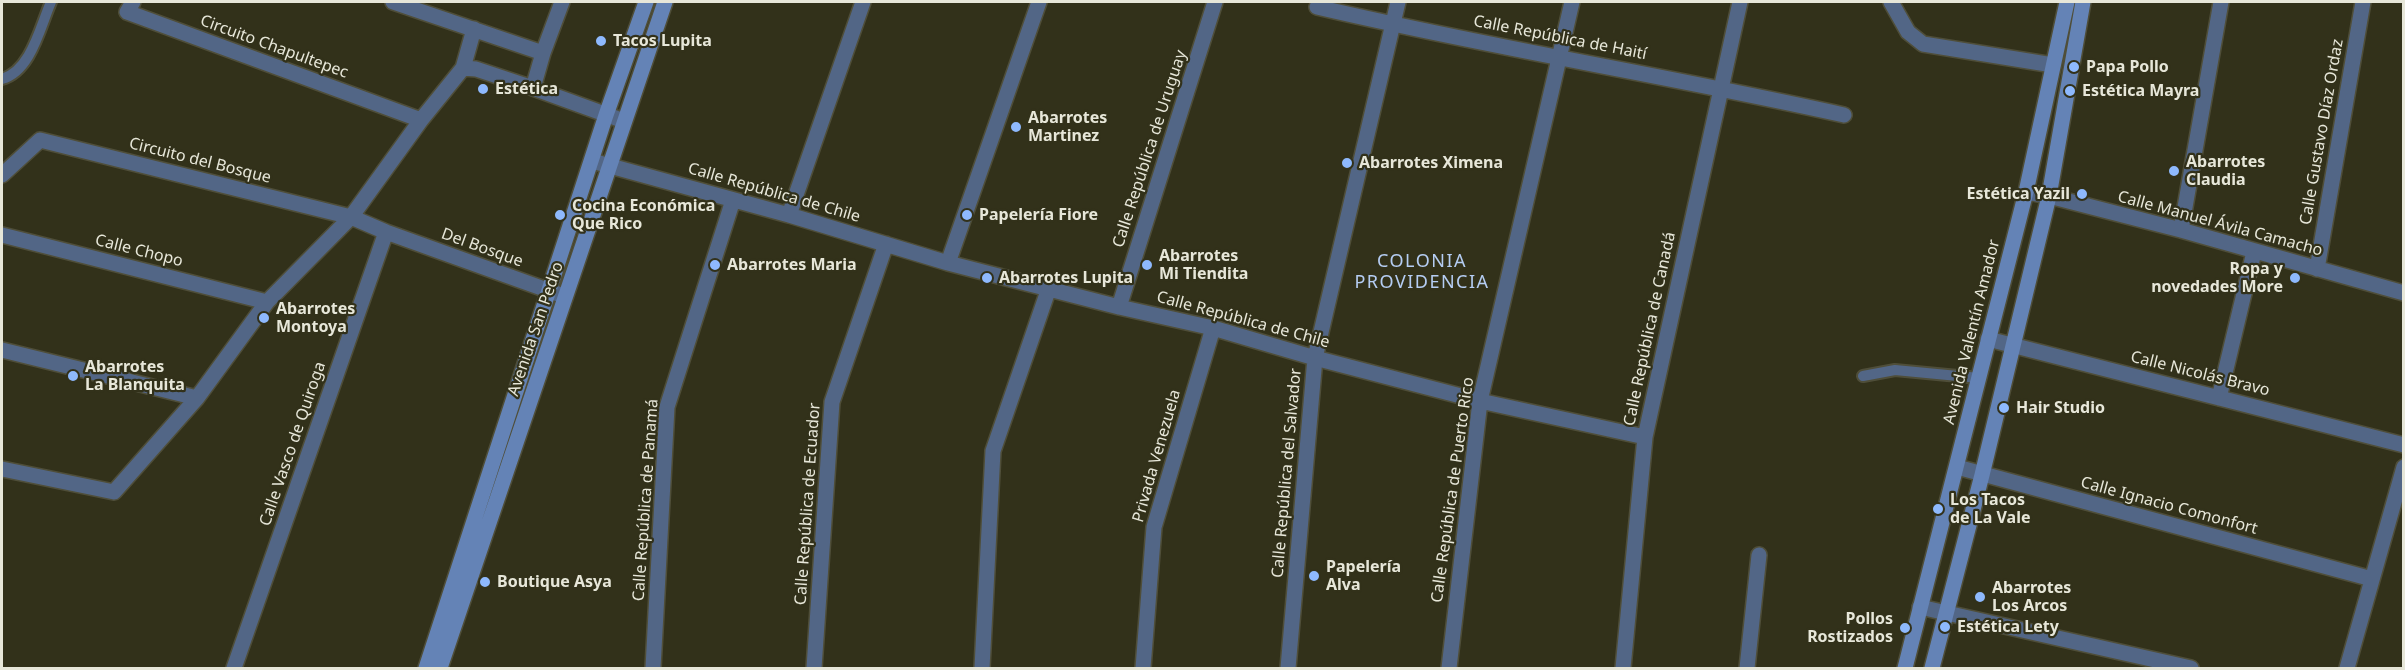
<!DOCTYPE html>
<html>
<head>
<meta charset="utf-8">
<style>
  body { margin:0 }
  #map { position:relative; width:2405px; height:670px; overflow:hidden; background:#32311a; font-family:"Noto Sans",sans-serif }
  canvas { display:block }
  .frame { position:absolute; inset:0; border:3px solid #e7e7d9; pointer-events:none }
</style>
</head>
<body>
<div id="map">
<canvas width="2405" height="670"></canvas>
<div class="frame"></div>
</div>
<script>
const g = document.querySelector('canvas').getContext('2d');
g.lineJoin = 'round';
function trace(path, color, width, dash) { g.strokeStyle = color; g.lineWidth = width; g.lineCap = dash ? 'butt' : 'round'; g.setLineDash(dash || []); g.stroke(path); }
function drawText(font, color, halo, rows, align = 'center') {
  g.font = font + ' "Noto Sans",sans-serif'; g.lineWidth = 4.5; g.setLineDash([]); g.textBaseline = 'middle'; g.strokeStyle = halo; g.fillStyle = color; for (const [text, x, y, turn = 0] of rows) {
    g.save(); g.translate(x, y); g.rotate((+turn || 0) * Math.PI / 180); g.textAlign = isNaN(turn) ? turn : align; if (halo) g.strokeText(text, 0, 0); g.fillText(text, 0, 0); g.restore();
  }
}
const service = new Path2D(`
  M2 79C31 71 40 27 51 2
  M1863 376 1895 370 1979 378`);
const minor = new Path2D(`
  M133 2 127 12 421 120
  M393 2 543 53
  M1891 2 1908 32 1923 44 2053 65
  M1317 7C1491 48 1669 76 1844 115
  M463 68 474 29
  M533 88 543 53 562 2
  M592 161 789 215 948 263 1119 307 1213 328 1315 358 1480 401 1645 437
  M2 175 40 140 351 217 386 232 561 295
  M2026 192 2049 196 2181 230 2404 293
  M789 215 863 2
  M2181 230 2221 2
  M2 235 267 302
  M948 263 1039 2
  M2317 269 2363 2
  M1119 307 1215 2
  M1988 339 2404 445
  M2 350 197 398
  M2219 398 2254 252
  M1957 467 2372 579
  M2 469 114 492 197 398 267 302 351 217 421 120 463 68 476 69 533 88 624 121
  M1920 607 2191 668
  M234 668 386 232
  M653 668 667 407 733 200
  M814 668 832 402 886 244
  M982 668 993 451 1049 288
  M1143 668 1154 527 1213 328
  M1288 668 1315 358 1398 2
  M1449 668 1480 401 1572 2
  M1623 668 1645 437 1740 2
  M1747 668 1759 555
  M2347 668 2404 467`);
const secondary = new Path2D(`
  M426 668 606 115 646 2
  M440 668 665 2
  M1905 668 2026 192 2067 2
  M1932 668 1982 475 2049 196 2083 2`);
trace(service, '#4f4e39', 14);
trace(minor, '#4f4e39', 18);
trace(secondary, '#4f4e39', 18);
trace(service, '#526686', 10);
trace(minor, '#526686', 15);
trace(secondary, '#6483b6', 15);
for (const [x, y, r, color] of [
  [601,41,6,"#8eb9fd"],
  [2074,67,6,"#8eb9fd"],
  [483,89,6,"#8eb9fd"],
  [2070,91,6,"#8eb9fd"],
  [1016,127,6,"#8eb9fd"],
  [1347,163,6,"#8eb9fd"],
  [2174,171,6,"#8eb9fd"],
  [2082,194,6,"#8eb9fd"],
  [560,215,6,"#8eb9fd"],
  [967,215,6,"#8eb9fd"],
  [715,265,6,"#8eb9fd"],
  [1147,265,6,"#8eb9fd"],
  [987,278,6,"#8eb9fd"],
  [2295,278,6,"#8eb9fd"],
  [264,318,6,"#8eb9fd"],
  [73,376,6,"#8eb9fd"],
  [2004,408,6,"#8eb9fd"],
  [1938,509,6,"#8eb9fd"],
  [1314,576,6,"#8eb9fd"],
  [485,582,6,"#8eb9fd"],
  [1980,597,6,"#8eb9fd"],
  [1945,627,6,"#8eb9fd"],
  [1905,628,6,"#8eb9fd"]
]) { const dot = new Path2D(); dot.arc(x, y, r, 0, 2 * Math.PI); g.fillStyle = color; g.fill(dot); trace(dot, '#32311a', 2); }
drawText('16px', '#e7e7d9', '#32311a', [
  ["Calle República de Haití",1560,38,11],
  ["Circuito Chapultepec",274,47,20],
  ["Calle Gustavo Díaz Ordaz",2322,132,-80],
  ["Calle República de Uruguay",1150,149,-72],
  ["Circuito del Bosque",200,161,14],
  ["Calle República de Chile",774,193,16],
  ["Calle Manuel Ávila Camacho",2220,224,15],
  ["Del Bosque",482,248,20],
  ["Calle Chopo",139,251,14],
  ["Calle República de Chile",1243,320,15],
  ["Avenida San Pedro",536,329,-71],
  ["Calle República de Canadá",1650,329,-78],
  ["Avenida Valentín Amador",1972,332,-76],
  ["Calle Nicolás Bravo",2200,374,14],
  ["Calle Vasco de Quiroga",293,444,-71],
  ["Privada Venezuela",1157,456,-74],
  ["Calle República del Salvador",1287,473,-85],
  ["Calle República de Puerto Rico",1453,490,-82],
  ["Calle República de Panamá",646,500,-86],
  ["Calle República de Ecuador",808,504,-86],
  ["Calle Ignacio Comonfort",2169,506,15]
]);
drawText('bold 16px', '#e7e7d9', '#32311a', [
  ["Tacos Lupita",613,41],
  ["Papa Pollo",2086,67],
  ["Estética",495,89],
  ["Estética Mayra",2082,91],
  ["Abarrotes",1028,118],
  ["Martinez",1028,136],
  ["Abarrotes",2186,162],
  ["Claudia",2186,180],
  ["Abarrotes Ximena",1359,163],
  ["Estética Yazil",2070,194,"right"],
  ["Cocina Económica",572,206],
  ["Que Rico",572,224],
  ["Papelería Fiore",979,215],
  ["Abarrotes",1159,256],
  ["Mi Tiendita",1159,274],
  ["Abarrotes Maria",727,265],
  ["Ropa y",2283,269,"right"],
  ["novedades More",2283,287,"right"],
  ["Abarrotes Lupita",999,278],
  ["Abarrotes",276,309],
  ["Montoya",276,327],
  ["Abarrotes",85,367],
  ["La Blanquita",85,385],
  ["Hair Studio",2016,408],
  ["Los Tacos",1950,500],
  ["de La Vale",1950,518],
  ["Papelería",1326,567],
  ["Alva",1326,585],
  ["Boutique Asya",497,582],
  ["Abarrotes",1992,588],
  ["Los Arcos",1992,606],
  ["Pollos",1893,619,"right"],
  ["Rostizados",1893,637,"right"],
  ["Estética Lety",1957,627]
], 'left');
g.letterSpacing = '1.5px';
drawText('18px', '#b5cdf3', '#32311a', [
  ["COLONIA",1422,262],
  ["PROVIDENCIA",1422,283]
]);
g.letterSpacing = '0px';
</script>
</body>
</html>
